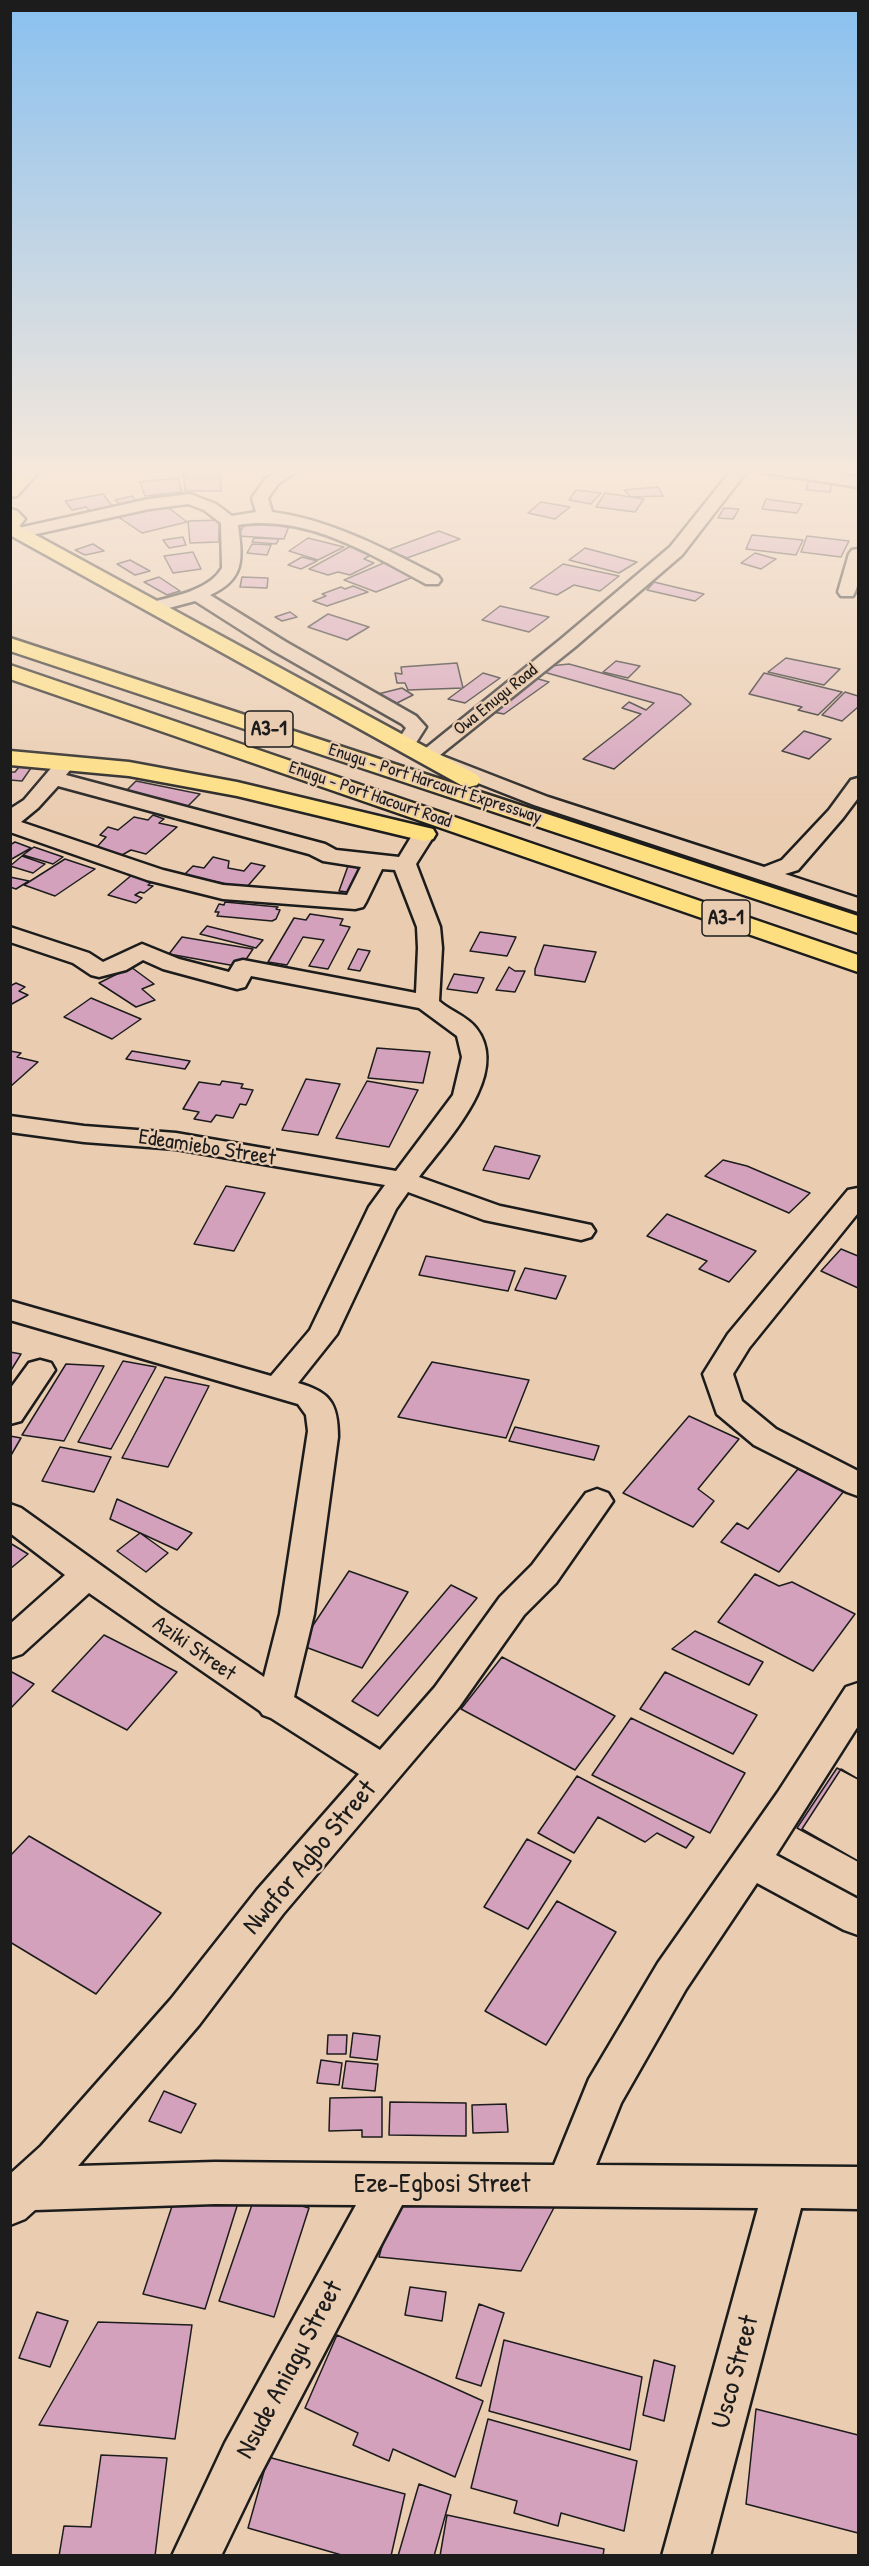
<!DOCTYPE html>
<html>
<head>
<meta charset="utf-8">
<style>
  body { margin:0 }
  #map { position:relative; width:869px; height:2566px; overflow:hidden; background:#eaccb0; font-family:"Patrick Hand",sans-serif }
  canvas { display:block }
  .frame { position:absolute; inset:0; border:12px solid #1c1c1c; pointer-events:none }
</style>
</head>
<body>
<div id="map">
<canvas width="869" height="2566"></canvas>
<div class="frame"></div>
</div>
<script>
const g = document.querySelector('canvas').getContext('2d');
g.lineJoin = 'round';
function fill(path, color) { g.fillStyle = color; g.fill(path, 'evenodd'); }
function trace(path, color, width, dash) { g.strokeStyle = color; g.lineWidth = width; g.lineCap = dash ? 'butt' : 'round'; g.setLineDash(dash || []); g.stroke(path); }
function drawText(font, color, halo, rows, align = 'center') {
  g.font = font + ' "Patrick Hand",sans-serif'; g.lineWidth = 4.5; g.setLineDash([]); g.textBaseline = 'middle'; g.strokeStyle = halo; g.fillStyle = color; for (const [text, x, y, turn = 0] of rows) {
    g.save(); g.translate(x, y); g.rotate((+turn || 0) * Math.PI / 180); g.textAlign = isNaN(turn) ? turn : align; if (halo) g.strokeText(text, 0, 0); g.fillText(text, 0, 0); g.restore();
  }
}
const building = new Path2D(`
  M118 467H131L133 470 107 474 103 469Z
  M220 467 221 491H185L183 468Z
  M810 477 833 480 830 492 806 490Z
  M178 478 182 492 145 496 140 482Z
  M658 487 663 496 631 497 624 490Z
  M576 490 601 493 591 504 569 500Z
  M605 493 644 499 635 512 596 507Z
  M103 494 113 507 90 511 86 507 72 510 65 501Z
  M132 496 136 501 120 504 115 500Z
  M766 499 802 504 797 513 762 509Z
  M541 502 570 507 555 519 528 513Z
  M165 505 187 522 142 533 117 516Z
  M724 508 739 509 733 519 718 518Z
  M248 518 289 526 284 539 238 536Z
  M219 520V542L190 543 188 521Z
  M439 531 460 539 407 558 388 550Z
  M752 535 803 540 796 555 746 549Z
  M807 536 849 541 841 557 801 552Z
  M183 537 186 545 169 548 163 540Z
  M254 538 279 539 276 544 252 542Z
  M308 538 344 547 318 560 289 551Z
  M93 544 104 551 85 555 75 550Z
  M252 544 271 545 267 555 247 553Z
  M351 546 374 553 364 559 374 563 350 575 338 572 328 575 309 569Z
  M585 548 637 562 619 573 569 560Z
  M193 552 201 569 173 573 164 556Z
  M755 553 776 559 761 569 741 563Z
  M302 557 317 561 301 569 288 565Z
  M130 560 150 571 135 575 117 564Z
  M386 562 416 576 376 592 344 580Z
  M563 564 619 576 600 591 574 585 557 595 530 588Z
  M159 577 180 591 167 595 144 582Z
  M242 577 268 578 267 588 240 587Z
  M654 582 704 594 695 601 647 590Z
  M353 586 368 592 327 606 313 601 326 596 322 594 341 587 345 589Z
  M500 606 549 617 529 632 482 620Z
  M290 612 297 617 282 621 275 617Z
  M328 614 369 627 347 640 308 627Z
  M786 658 840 669 824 685 768 672Z
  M616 661 640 666 628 678 603 672Z
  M457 663 463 688 408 690 405 683H397L395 673 402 674 401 667Z
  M569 664 681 695 691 704 614 769 583 759 641 714 622 708 629 702 646 710 654 703 540 671 550 666Z
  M483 673 500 678 465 703 448 699Z
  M764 673 842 692 818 715 798 710 802 707 749 694Z
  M535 678 549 682 504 714 493 712Z
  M402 688 413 695 397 703 378 694Z
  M845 692 858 696V707L842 721 822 715Z
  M804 731 831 739 809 759 782 751Z
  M19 767 31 768 22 781 10 780V772H15Z
  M136 781 200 794 188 806 124 793Z
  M153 815 164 819 159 823 177 827 146 854 131 850 122 855 95 849 106 837 100 835 108 827 118 830 134 817 148 820Z
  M15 842 31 848 10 860V845Z
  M34 847 63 857 53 864 23 855Z
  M22 856 45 864 33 873 10 866Z
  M213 857 229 861 228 868 244 871 251 863 265 866 246 888 184 875 193 866 204 868Z
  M65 859 95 869 55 896 24 885Z
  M348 866 364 869 356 893 339 891Z
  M133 874 154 880 148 885 153 886 144 893 140 892 135 895 142 898 136 903 108 895Z
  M10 877 29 881 16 889 10 887Z
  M225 902 278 907 276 909 280 910 276 919 272 921 217 916 219 912H215L219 904 224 905Z
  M310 914 343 919 340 925 350 927 328 969 309 966 324 940 303 937 287 965 268 962 294 918 306 920Z
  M207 926 263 940 256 948 200 934Z
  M480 932 516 937 507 956 470 951Z
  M182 937 253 949 241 967 169 954Z
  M544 945 596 952 585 982 535 975V969Z
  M358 949 370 951 360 971 348 969Z
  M131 967 154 984 142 989 155 1000 136 1007 99 983Z
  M509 967 515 971H525L515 992 496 990Z
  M454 974 484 978 477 993 447 989Z
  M16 983 25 987 19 991 28 995 10 1005V986Z
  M91 998 141 1019 112 1039 64 1017Z
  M377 1048 430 1052 423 1083 368 1078Z
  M10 1051 21 1053 17 1057 38 1062 11 1086Z
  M132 1051 190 1061 185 1069 126 1059Z
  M306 1079 340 1084 318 1135 282 1130Z
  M222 1081 243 1084 241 1088 253 1090 246 1105 240 1104 233 1118 216 1115 211 1122 194 1119 199 1112 183 1109 199 1082 220 1085Z
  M367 1081 418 1090 389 1147 336 1138Z
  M495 1146 540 1156 529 1179 483 1170Z
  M723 1160 747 1166 810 1193 789 1213 705 1176Z
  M226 1186 265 1193 234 1251 194 1244Z
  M667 1214 756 1251 729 1282 699 1269 707 1261 647 1236Z
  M841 1249 858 1256V1288L821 1271Z
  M426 1256 515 1271 508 1291 419 1275Z
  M525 1268 566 1276 556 1299 515 1290Z
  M10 1352 21 1354 10 1372Z
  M123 1361 156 1367 111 1449 78 1442Z
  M432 1362 529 1380 506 1438 398 1417Z
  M66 1364 104 1366 64 1441 22 1435Z
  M165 1377 209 1386 168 1467 122 1458Z
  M689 1416 739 1439 698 1489 714 1501 693 1527 623 1493Z
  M515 1427 599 1446 594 1460 509 1441Z
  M10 1436 21 1438 10 1457Z
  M60 1447 111 1457 94 1492 42 1481Z
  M798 1469 844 1491 779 1572 721 1542 737 1523 748 1529Z
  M117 1499 192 1533 177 1550 110 1519Z
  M140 1533 168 1553 146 1572 117 1551Z
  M10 1543 28 1554 10 1569Z
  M349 1571 408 1592 362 1668 300 1645Z
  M755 1574 779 1586 792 1582 855 1614 813 1671 718 1622Z
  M451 1585 477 1598 378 1716 352 1701Z
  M695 1631 763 1662 749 1685 672 1649Z
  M104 1635 177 1672 127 1730 52 1691Z
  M502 1657 615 1716 575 1770 461 1709Z
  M10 1671 34 1684 10 1709Z
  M665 1672 757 1715 733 1754 640 1709Z
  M631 1718 745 1773 710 1833 592 1775Z
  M837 1768 858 1779V1861L797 1828Z
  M841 1769 858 1779V1861L802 1829Z
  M577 1776 694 1837 686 1848 657 1833 645 1842 598 1817 574 1853 538 1833Z
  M29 1836 161 1913 96 1994 10 1942V1856Z
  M527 1839 571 1861 528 1929 484 1907Z
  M557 1901 616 1932 546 2045 485 2011Z
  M353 2033 380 2036 377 2060 350 2057Z
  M328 2035H347L346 2054H327Z
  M321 2060 342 2063 339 2085 317 2083Z
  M346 2061 378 2064 375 2091 342 2088Z
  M164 2091 196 2104 181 2133 149 2121Z
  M382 2097V2137H362V2130L329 2131 330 2098Z
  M390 2102 466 2103V2136L389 2135Z
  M506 2104 508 2132 473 2133 472 2105Z
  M178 2188 238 2203 205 2309 143 2294Z
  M397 2191 559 2198 521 2271 379 2257Z
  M256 2193 309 2208 274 2317 219 2301Z
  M410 2287 446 2292 442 2321 405 2315Z
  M479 2304 504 2313 481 2386 456 2378Z
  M37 2312 68 2321 50 2367 19 2358Z
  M98 2322 192 2325 175 2439 39 2425Z
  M337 2335 483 2401 455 2477 393 2449 389 2461 353 2445 358 2433 305 2408Z
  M504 2340 642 2377 630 2450 489 2411Z
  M654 2360 675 2366 664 2421 643 2415Z
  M756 2409 858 2435V2533L746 2504Z
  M488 2419 637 2461 624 2531 561 2513 558 2526 514 2513 517 2501 471 2488Z
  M101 2455 167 2458 155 2556H59L64 2526 91 2527Z
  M268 2457 405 2494 391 2556H345L248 2528Z
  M419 2484 451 2495 434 2556H398Z
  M447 2515 604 2549 603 2556H440Z`);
fill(building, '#d4a1bc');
trace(building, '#1c1c1c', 1.5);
const minor = new Path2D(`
  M284 467H303L278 484 268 498 272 512C332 520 385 549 438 576L441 580 438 584H426C368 553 306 514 238 525 242 558 246 579 210 595L286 642 416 716 426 727 412 749H398L395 745 406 728 402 724 272 650 195 601 154 612 148 611 145 607 148 603C171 597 209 591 222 568L221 523 204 510 188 504 149 509 23 537 15 532 23 527 149 499 190 494 216 504 232 516 256 512 252 498 266 478Z
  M734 467H750L682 555 575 647 440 755 548 797 764 867 782 860 829 810 851 780 858 778V798L843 818 798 870 785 874 858 898V912L534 805 419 760 416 756 561 639 670 547Z
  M752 467H791L858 477V487L760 472Z
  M858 549C859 563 861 583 853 596H841L838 592 849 554 852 550Z
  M65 758 72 760 75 764 66 775 325 844 336 850 399 857 416 829 424 828 432 829 435 834 416 864 440 927 442 948 439 1001C450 1011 467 1016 476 1028 512 1074 446 1141 419 1177L500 1206 591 1225 595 1231 591 1237 581 1240 484 1220 408 1192 396 1209 337 1334 298 1383C330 1392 338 1403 338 1437L314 1614 294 1697 380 1750 435 1687 500 1597 532 1565 586 1493 597 1489 608 1493 613 1501 556 1583 524 1615 459 1707 283 1914 199 2025 78 2166 215 2162 554 2165 589 2079 658 1963 778 1792 846 1687 858 1683V1726L776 1855 858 1899V1935L844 1930 757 1883 686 1989 621 2103 596 2165 858 2167V2209L801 2208 710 2556H662L758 2208 402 2205 259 2477 221 2556H172L225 2443 356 2205 215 2204 35 2210 25 2219 10 2225V2174L41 2146 171 1999 257 1890 359 1774 271 1718 263 1715 260 1711 89 1593 22 1654 10 1658V1624L65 1575 10 1533V1504L21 1508 159 1607 264 1677 280 1614 308 1431 306 1415 298 1404 10 1320V1301L271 1376 310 1330 369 1207 385 1185 176 1149 84 1142 10 1132V1116L84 1126 176 1133 396 1171 453 1095 462 1057 457 1036 419 1008 251 976 245 987 237 989 163 969 143 960 126 970 99 977 91 975 73 963 10 942V927L89 953 103 962 142 944 179 959 229 972 235 962 243 960 416 993 418 948 417 927 395 870 382 869 366 902 363 907 355 909 223 899 147 880 10 832V809L24 800 58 760ZM58 786 309 854 323 861 361 867 347 895 223 885 163 870 21 822 38 808Z
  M858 1188V1213L749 1348 733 1374 742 1401 776 1429 858 1471V1496L847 1492 754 1445 717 1414 703 1374 728 1334 848 1190Z
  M40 1360 51 1363 55 1370 21 1421 10 1424V1389L29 1363Z`);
const major = new Path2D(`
  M24 467H43L17 496 10 497V481Z
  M10 509 17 511 25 519 17 529 10 531Z`);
const highway = new Path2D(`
  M10 521 477 775 481 780 477 785 469 787 461 785 10 535Z
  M10 638 858 916V933L10 651Z
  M10 665 858 955V972L10 679Z
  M10 751 129 762 237 782 433 829 436 834 433 839 424 841 237 796 129 776 10 765Z`);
trace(minor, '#1c1c1c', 5);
trace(major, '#1c1c1c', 5);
trace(highway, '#1c1c1c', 5);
fill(minor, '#eaccb0');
fill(major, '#fedf80');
fill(highway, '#fedf80');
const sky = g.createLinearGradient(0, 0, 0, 826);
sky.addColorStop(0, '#89c0ef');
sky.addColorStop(0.57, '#f6e8db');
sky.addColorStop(1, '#f6e8db00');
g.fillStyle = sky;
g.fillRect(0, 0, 869, 826);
drawText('18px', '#1c1c1c', '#eaccb0', [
  ["Owa Enugu Road",496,700,-39],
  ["Enugu - Port Harcourt Expressway",435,784,18],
  ["Enugu - Port Hacourt Road",370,795,19]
]);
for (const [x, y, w] of [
  [269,729,48],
  [726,918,48]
]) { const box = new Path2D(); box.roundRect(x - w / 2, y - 18, w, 36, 4.5); g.fillStyle = '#eaccb0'; g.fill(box); trace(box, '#1c1c1c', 1.5); }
drawText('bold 21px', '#1c1c1c', null, [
  ["A3-1",269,729],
  ["A3-1",726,918]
]);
drawText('22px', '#1c1c1c', '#eaccb0', [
  ["Edeamiebo Street",207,1148,9],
  ["Aziki Street",194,1649,35]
]);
drawText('27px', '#1c1c1c', '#eaccb0', [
  ["Nwafor Agbo Street",310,1858,-50],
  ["Eze-Egbosi Street",442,2185],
  ["Nsude Aniagu Street",290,2370,-62],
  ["Usco Street",736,2372,-75]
]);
</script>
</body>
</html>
